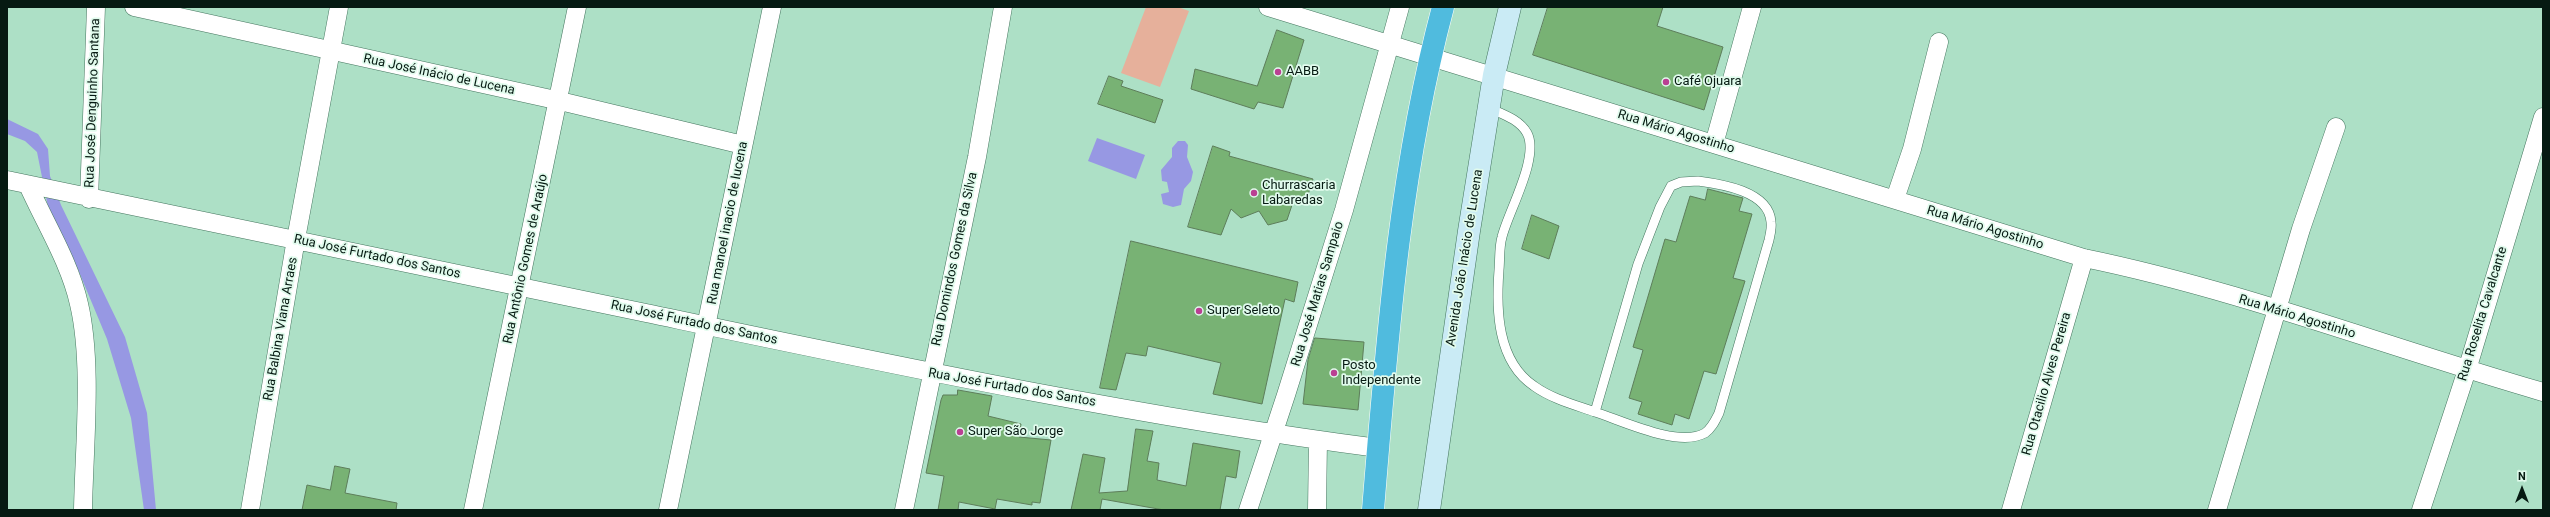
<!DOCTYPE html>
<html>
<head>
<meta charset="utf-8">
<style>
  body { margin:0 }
  #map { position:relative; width:2550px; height:517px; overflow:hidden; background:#ade0c6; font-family:Roboto,sans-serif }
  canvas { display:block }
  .frame { position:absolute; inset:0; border:8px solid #061a12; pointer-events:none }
  .north { position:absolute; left:2502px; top:469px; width:40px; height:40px; -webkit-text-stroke:3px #e1fbed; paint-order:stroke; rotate:0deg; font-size:11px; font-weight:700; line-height:16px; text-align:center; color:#061a12 }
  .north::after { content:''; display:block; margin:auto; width:14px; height:18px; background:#061a12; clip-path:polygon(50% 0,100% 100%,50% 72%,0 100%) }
</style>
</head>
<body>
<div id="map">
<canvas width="2550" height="517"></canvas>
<div class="frame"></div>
<div class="north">N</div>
</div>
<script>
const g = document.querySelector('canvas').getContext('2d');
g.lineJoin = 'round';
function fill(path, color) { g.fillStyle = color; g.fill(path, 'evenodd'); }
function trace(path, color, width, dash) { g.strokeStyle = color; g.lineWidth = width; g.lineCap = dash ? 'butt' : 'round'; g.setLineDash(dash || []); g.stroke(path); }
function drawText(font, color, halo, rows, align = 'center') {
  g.font = font + ' Roboto,sans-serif'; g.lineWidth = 3.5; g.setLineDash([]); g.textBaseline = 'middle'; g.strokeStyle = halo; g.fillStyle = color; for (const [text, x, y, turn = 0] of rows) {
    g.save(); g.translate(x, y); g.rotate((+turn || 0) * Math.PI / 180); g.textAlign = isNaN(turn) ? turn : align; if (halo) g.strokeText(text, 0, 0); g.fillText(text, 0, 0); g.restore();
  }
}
fill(new Path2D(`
  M1146 7H1178L1189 11 1160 87 1121 73Z`), '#e6b09b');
fill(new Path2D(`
  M7 119 38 134 48 149 50 176 61 205 125 337 147 413 156 510H144L131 418 107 339 74 260 48 207 37 152 25 141 7 134Z
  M1097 138 1145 155 1136 179 1088 161Z
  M1178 141H1185L1188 145 1187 157 1193 172 1191 181 1184 189 1181 205 1173 207 1163 204 1161 194 1169 192 1167 182 1162 181 1161 170 1172 157V148Z`), '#9798e3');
const building = new Path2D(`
  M1548 7H1663L1657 26 1723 47 1704 110 1533 55Z
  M1277 30 1304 40 1283 108 1258 102 1254 109 1191 89 1195 69 1257 86Z
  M1109 76 1123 81 1121 86 1163 100 1155 123 1098 104Z
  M1213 146 1230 152 1229 156 1313 179 1305 204 1293 202 1287 220 1268 225 1259 211 1241 218 1231 209 1221 235 1188 227Z
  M1708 189 1743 198 1739 211 1752 214 1733 278 1745 281 1716 374 1704 371 1689 419 1675 414 1672 425 1638 414 1642 402 1629 398 1643 350 1633 347 1665 239 1676 242 1690 196 1705 200Z
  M1532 215 1559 226 1549 259 1522 249Z
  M1131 241 1298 282 1294 302 1285 299 1262 404 1213 394 1221 363 1148 346 1146 356 1126 353 1116 390 1100 388Z
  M1315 338 1364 342 1358 410 1303 404 1308 360Z
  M958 390 992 396 988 416 1021 424 1019 437 1051 440 1040 503 1032 502V505L997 499 995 509 959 502 958 510H938L944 476 926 473 941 400 943 395H957Z
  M1136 429 1153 431 1147 461 1159 463 1157 480 1186 486 1193 443 1240 451 1236 478 1226 476 1220 510H1164L1102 499 1100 510H1071L1083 454 1105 458 1099 493 1127 491Z
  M335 466 350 469 345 493 397 503 396 510H302L307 485 330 490Z`);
fill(building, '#78b274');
trace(building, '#5d7d5a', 1);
const lane = new Path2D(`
  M1489 108C1502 114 1519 119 1527 133 1540 157 1508 212 1502 237 1499 247 1500 259 1499 270 1496 310 1497 361 1534 386 1552 399 1575 405 1595 412
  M1698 181C1721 184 1769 191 1771 222 1772 228 1770 235 1769 240L1719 413C1715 421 1712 428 1705 433 1678 448 1623 421 1595 412L1638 264 1660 207 1671 186 1681 182Z`);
const street = new Path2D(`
  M134 7 560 101 743 145
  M1268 7 2084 258C2240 290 2390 348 2543 392
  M1714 144 1752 7
  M7 180C220 224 433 268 646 313 889 364 1132 416 1378 448
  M28 185C45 223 70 263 79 304 93 364 84 448 83 510
  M89 199 96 7
  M1895 199 1912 149 1939 42
  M250 510 296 239 339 7
  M473 510 577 7
  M668 510 772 7
  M904 510 977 157 1003 7
  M1248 510 1286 395 1344 210 1400 7
  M1317 510 1318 440
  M2011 510 2084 258
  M2217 510 2301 229 2336 127
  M2421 510 2467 370 2543 117`);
const secondary = new Path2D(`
  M1429 510 1469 231 1494 75 1510 7`);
const highway = new Path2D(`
  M1373 510C1387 341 1399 172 1443 7`);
trace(lane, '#45765f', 10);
trace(street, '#45765f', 19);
trace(secondary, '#45765f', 23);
trace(highway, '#fff', 23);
trace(lane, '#fff', 9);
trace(street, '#fff', 18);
trace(secondary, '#caebf5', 22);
trace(highway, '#50bbde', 22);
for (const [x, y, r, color] of [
  [1278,72,4,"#ba4093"],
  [1666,82,4,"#ba4093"],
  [1254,193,4,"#ba4093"],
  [1199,311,4,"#ba4093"],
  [1334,373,4,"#ba4093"],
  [960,432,4,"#ba4093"]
]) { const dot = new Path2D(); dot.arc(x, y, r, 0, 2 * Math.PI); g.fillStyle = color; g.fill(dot); trace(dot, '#e1fbed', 1.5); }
drawText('13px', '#061a12', '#e1fbed', [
  ["AABB",1286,72],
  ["Café Ojuara",1674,82],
  ["Churrascaria",1262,186],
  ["Labaredas",1262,201],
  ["Super Seleto",1207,311],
  ["Posto",1342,366],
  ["Independente",1342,381],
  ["Super São Jorge",968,432]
], 'left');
drawText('13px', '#061a12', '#e1fbed', [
  ["Rua José Inácio de Lucena",439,75,12],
  ["Rua José Denguinho Santana",93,103,-88],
  ["Rua Mário Agostinho",1676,132,17],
  ["Rua manoel inacio de lucena",728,223,-79],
  ["Rua Mário Agostinho",1985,228,17],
  ["Rua José Furtado dos Santos",377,257,12],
  ["Avenida João Inácio de Lucena",1465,258,-81],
  ["Rua Antônio Gomes de Araújo",526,259,-78],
  ["Rua Domindos Gomes da Silva",955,259,-78],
  ["Rua José Matias Sampaio",1318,294,-73],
  ["Rua Roselita Cavalcante",2483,314,-73],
  ["Rua Mário Agostinho",2297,317,17],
  ["Rua José Furtado dos Santos",694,323,12],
  ["Rua Balbina Viana Arraes",281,329,-80],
  ["Rua Otacilio Alves Pereira",2047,384,-74],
  ["Rua José Furtado dos Santos",1012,388,10]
]);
</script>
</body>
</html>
